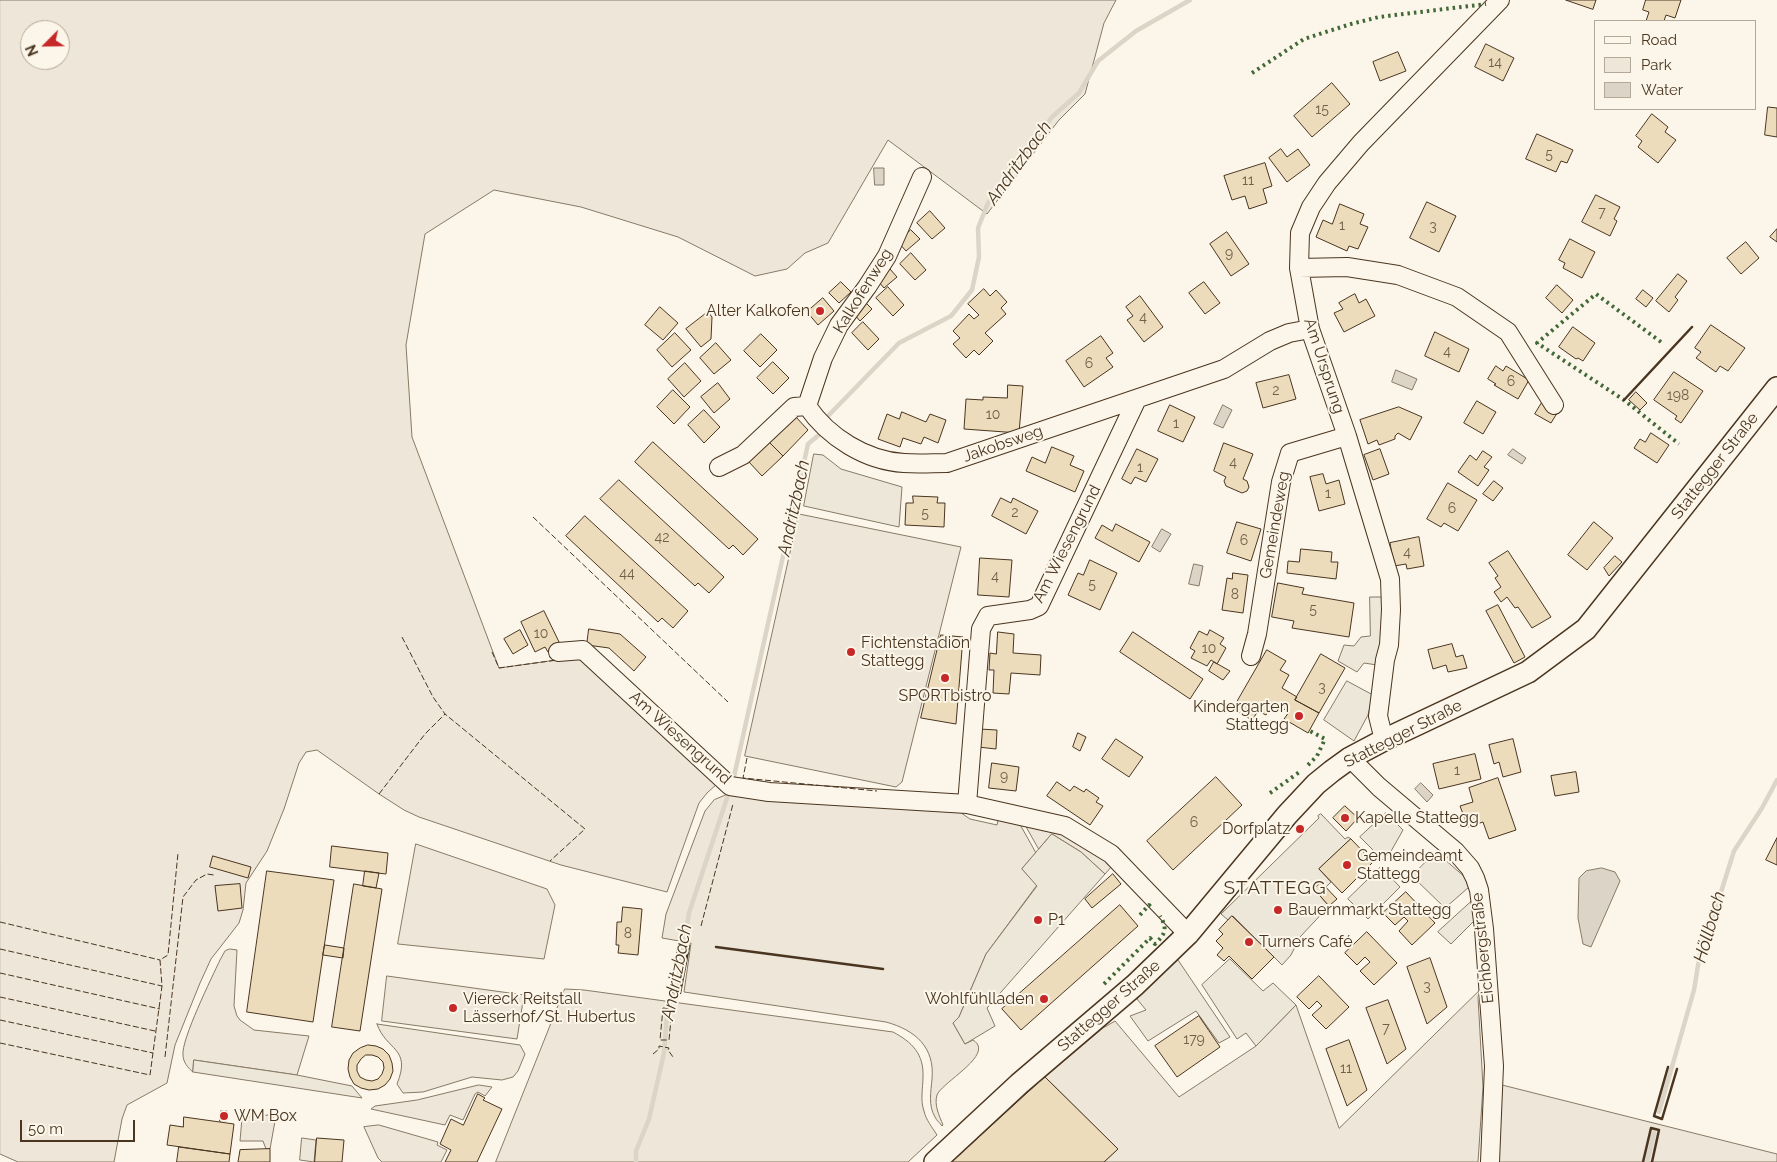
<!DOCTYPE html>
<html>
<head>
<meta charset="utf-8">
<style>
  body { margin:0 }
  #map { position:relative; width:1777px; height:1162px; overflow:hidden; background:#fbf6e9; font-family:Raleway,sans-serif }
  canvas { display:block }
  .legend { position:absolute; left:1594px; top:20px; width:162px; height:90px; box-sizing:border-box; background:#fbf6e9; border:1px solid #b4a999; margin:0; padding:6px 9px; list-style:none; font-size:15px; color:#4a3520 }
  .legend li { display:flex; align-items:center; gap:10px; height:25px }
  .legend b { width:25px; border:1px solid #b4a999 }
  .north { position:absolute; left:20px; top:20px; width:50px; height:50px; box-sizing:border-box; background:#fbf6e9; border:1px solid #b4a999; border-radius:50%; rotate:247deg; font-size:14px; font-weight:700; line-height:20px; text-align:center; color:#4a3520 }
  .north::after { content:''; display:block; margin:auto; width:18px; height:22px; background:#c62828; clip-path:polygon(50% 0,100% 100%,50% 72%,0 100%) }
  .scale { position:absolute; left:20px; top:1120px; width:115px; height:22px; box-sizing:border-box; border:2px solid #4a3520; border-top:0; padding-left:6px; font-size:15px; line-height:18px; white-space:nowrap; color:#4a3520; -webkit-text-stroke:4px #fbf6e9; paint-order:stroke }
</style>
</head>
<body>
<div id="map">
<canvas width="1777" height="1162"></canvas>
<ul class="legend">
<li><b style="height:6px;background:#fbf6e9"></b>Road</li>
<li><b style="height:14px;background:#ede6d9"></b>Park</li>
<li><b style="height:14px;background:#dcd4c6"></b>Water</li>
</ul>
<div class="north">N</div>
<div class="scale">50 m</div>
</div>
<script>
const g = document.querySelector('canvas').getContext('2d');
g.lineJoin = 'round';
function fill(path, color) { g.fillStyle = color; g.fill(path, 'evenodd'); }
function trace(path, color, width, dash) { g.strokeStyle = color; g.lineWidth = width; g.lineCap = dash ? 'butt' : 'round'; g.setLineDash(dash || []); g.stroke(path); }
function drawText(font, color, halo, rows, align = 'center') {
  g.font = font + ' Raleway,sans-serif'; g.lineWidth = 4; g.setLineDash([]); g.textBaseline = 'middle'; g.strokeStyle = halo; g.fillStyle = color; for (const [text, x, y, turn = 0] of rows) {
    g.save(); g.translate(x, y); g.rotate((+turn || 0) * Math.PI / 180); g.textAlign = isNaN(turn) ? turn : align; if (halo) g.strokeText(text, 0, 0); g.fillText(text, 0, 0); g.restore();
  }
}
const green = new Path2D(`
  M0 0H1116L1104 23 1085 94 1059 120 987 214 888 140 828 243 805 253 787 269 755 276 678 237 581 207 494 190 425 234 406 345 412 437 499 668 578 657 718 783 707 793 699 803 667 892 561 865 419 817 404 810 379 794 317 750 306 752 299 763 284 809 267 851 246 883 243 910 239 923 211 959 200 983 175 1045 167 1083 127 1105 122 1119 114 1162H18L0 1154ZM30 30H60V60H30Z
  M799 514 961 547 902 782 896 787 745 756Z
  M733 792 954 808 970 819 997 825 999 816 1017 819 1036 853 1022 869 1037 885 986 954 959 1017 953 1023 965 1044 973 1040C996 1054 942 1082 937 1095 934 1105 939 1115 943 1125L942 1126C940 1123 936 1120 935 1117 928 1106 931 1091 932 1079 935 1047 915 1030 886 1022L684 992 691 943 662 938 666 914 705 811 714 800Z
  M1022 819 1055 828 1113 865 1105 874 1081 852 1052 834 1039 849Z
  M416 844 547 889 555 905 544 959 398 944Z
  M230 949 237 950 234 1006 237 1016 240 1020 254 1030 309 1036 297 1075 194 1060 193 1072C188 1068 183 1062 183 1055 181 1040 212 977 220 960L225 951Z
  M387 976 524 995 517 1039 382 1021Z
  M565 989 584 990 893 1032C912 1042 924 1054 923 1077 923 1088 920 1100 924 1111 926 1120 932 1127 937 1135L908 1162H496Z
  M1481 989 1478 997 1483 1087 1478 1162H1104L1118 1149 1045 1077 1103 1028 1115 1021 1179 1097 1256 1046 1296 1005 1339 1128Z
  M377 1024 520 1045 525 1054 518 1071 513 1077 502 1080 472 1077 423 1092 403 1093 397 1084C412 1047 386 1051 377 1024Z
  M479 1085 492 1087 485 1096 478 1092 475 1094 463 1120 450 1115 445 1125 371 1109 375 1106 417 1100Z
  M1502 1085 1777 1154V1162H1499Z
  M272 1115 275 1121 270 1149H266L263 1141H240L242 1118Z
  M379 1125 438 1142 437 1145 447 1150 441 1162H382L378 1158 364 1127Z`);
fill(green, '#ede6d9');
trace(green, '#887966', 1);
const parking = new Path2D(`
  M814 454 823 455 841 469 902 487 899 527 804 506Z
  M1370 597H1383L1382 637 1377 665 1364 663 1357 672 1338 661 1344 645 1354 646 1361 637 1370 636Z
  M1347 681 1373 695 1368 715 1354 741 1324 720Z
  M1386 813 1403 830 1390 853 1383 860 1360 837Z
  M1321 814 1345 839 1348 837 1351 839 1319 869 1331 882 1326 887 1321 882 1314 889 1329 906 1300 937 1291 955 1282 965 1233 916 1228 920 1221 914 1319 818 1318 816Z
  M1052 834 1081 852 1105 874 987 1008 995 1026 965 1044 953 1023 959 1017 986 954 1037 886 1022 869Z
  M1436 852 1466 878 1469 887 1445 908 1412 876Z
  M1381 867 1400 887 1368 919 1348 899Z
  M1473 900 1475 920 1451 944 1438 932Z
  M1230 959 1263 991 1273 983 1296 1005 1256 1046 1246 1033 1237 1039 1202 985Z
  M1178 960 1230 1037 1219 1043 1196 1011 1148 1041 1130 1016 1146 1010 1137 999Z
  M194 1060 297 1075 352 1086 362 1098 193 1072Z
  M302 1138 316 1140 314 1162 300 1160Z`);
fill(parking, '#ede7d9');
trace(parking, '#887966', 1);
const water = new Path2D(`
  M874 168H884V185H875Z
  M1396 370 1417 379 1412 390 1392 382Z
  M1223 405 1232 410 1223 428 1214 424Z
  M1513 449 1526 458 1522 464 1508 455Z
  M1162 529 1171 534 1160 552 1152 547Z
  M1194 564 1203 566 1199 586 1189 584Z
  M1421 783 1433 795 1427 802 1415 789Z
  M1602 868 1615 872 1620 881 1591 947 1583 944 1578 918 1579 878 1586 871Z`);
fill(water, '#dcd4c6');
trace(water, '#887966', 1);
trace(new Path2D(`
  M825 422 827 417 899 343 951 316 972 290 979 257 978 228 988 203 1052 117 1079 93 1098 61 1136 31 1190 0
  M733 781 808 444 820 434 822 431
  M1659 1112 1694 990 1702 941 1716 908 1734 851 1762 808 1777 780
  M636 1162V1151L649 1119 664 1053 668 1002 676 993 689 913 730 789
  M1647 1162 1654 1133`), '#dcd4c6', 4.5);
const building = new Path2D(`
  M1566 0H1596L1593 9Z
  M1646 0H1681L1675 18 1666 15 1664 21H1646L1649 12 1643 10Z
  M1486 44 1514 58 1503 81 1475 67Z
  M1398 52 1406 71 1380 81 1373 62Z
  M1332 83 1350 104 1312 137 1294 116Z
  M1768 107 1777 108V137L1765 135Z
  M1652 114 1668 127 1665 132 1676 140 1658 163 1638 147 1642 141 1636 136Z
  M1537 134 1573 150 1567 163 1561 161 1556 172 1526 159Z
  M1281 149 1287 157 1298 149 1310 165 1287 182 1269 158Z
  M1265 163 1272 186 1263 189 1267 203 1249 209 1245 196 1232 200 1224 176Z
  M1596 195 1620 207 1614 219 1617 221 1610 236 1582 222Z
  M1427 202 1456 216 1439 252 1410 238Z
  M1340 204 1364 214 1360 224 1368 227 1358 249 1349 246 1347 251 1316 237 1323 220 1332 224Z
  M930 211 945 228 932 239 917 223Z
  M1777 229V242L1770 237Z
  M911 230 920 239 906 251 898 242Z
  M1227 232 1249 264 1231 276 1210 244Z
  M1570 239 1595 252 1582 278 1563 268 1565 263 1559 260Z
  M1746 242 1759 258 1741 274 1727 258Z
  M911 253 926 270 915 280 900 264Z
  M890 269 897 277 884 288 878 281Z
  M1678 274 1687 281 1675 297 1678 300 1669 312 1656 301Z
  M841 282 851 292 839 303 829 293Z
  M1204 282 1220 303 1205 314 1189 293Z
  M1557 285 1573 300 1562 313 1546 298Z
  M888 287 904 305 893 316 876 298Z
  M984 289 990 296 996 290 1007 302 1001 308 1006 314 985 333 993 341 979 355 974 350 966 358 953 344 960 338 953 331 969 314 974 319 979 315 968 304Z
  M1643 290 1653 298 1646 307 1636 299Z
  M1355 294 1359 303 1366 299 1375 316 1344 332 1334 313 1343 309 1339 303Z
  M1140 296 1163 327 1144 342 1127 320 1133 316 1126 307Z
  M823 298 834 311 818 325 807 312Z
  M865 302 872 309 860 321 853 313Z
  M660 307 678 323 663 340 645 325Z
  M708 312 712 317 711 339 701 347 686 329Z
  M863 322 879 339 868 350 852 333Z
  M1711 325 1745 348 1728 371 1720 366 1716 372 1696 358 1701 352 1695 348Z
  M1573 327 1595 343 1583 361 1578 358 1576 359 1559 347Z
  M1435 332 1469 349 1459 372 1425 356Z
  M675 333 691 350 672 367 657 350Z
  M761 334 777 350 760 367 744 351Z
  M1101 336 1113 353 1106 358 1113 367 1084 387 1066 361Z
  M716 343 731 360 714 374 700 358Z
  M773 362 789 378 773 394 757 378Z
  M685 363 701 381 684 397 668 379Z
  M1496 366 1503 371 1506 366 1529 380 1518 399 1494 385 1496 384 1488 379Z
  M1674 372 1703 391 1681 423 1675 419 1677 416 1654 400Z
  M1289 375 1296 399 1263 408 1256 383Z
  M718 383 730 399 714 413 701 397Z
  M1008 385 1023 386 1019 433 964 429 966 399 983 400V397L1007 398Z
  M673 390 690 407 674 424 657 407Z
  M1636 392 1647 403 1640 410 1629 400Z
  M1477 401 1496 412 1483 434 1464 423Z
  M1543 401 1559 410 1551 423 1535 414Z
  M1170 405 1195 417 1183 442 1158 431Z
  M1399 407 1422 417 1410 440 1398 433 1395 436V439L1379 445 1377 440 1368 444 1360 420Z
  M704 410 720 427 704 443 688 425Z
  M902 412 926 422 930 414 946 420 938 443 924 437 921 444 903 438 900 447 878 439 887 414 899 419Z
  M795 416 808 430 783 456 769 442Z
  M1651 433 1669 445 1657 463 1634 448 1640 439 1645 442Z
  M653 442 758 539 743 555 733 545 729 549 635 462Z
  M769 442 783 456 762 476 749 462Z
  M1224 443 1253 454 1243 479 1247 481 1249 487 1247 491 1242 493 1226 486 1224 481 1226 477 1214 471Z
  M1052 447 1074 456 1070 465 1084 471 1075 492 1026 471 1032 457 1045 463Z
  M1137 449 1158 459 1146 482 1135 477 1131 484 1122 479Z
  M1380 449 1389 474 1373 480 1364 455Z
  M1483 451 1492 457 1484 467 1489 470 1478 486 1458 472 1470 455 1476 460Z
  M1323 474 1326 484 1339 480 1345 504 1319 511 1310 477Z
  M619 480 724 577 709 593 698 583 695 586 600 499Z
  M1494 481 1503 488 1493 501 1483 494Z
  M1448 483 1477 500 1458 531 1444 523 1441 527 1427 519Z
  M913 496 938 497 937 503H945L944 527 905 525 906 503H913Z
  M1001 498 1011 503 1013 498 1038 511 1026 534 992 516Z
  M585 516 688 611 673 628 662 618 658 622 566 536Z
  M1237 522 1261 529 1251 561 1227 553Z
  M1594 522 1613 538 1587 570 1568 555Z
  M1116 524 1150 542 1139 562 1095 538 1102 525 1112 531Z
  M1419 537 1424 566 1407 569 1406 564 1394 566 1390 543Z
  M1301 549 1332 552 1331 562H1338L1336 579 1287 573 1288 561 1299 562Z
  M1508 551 1551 617 1532 628 1518 607 1515 608 1507 597 1501 602 1494 592 1501 587 1495 578 1498 576 1489 563Z
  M1615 556 1622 562 1609 576 1604 568Z
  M980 558 1012 560 1009 597 978 595Z
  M1090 560 1117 573 1100 610 1068 595 1078 573 1083 575Z
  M1233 573 1248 575 1243 613 1222 610 1227 578 1232 579Z
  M1278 583 1304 588 1302 594 1354 603 1349 637 1292 628 1294 621 1272 617Z
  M1498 605 1525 657 1514 663 1486 611Z
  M544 611 561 646 548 652 545 647 535 652 521 622Z
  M589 629 620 634 646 657 634 671 609 648 587 645Z
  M520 630 528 645 513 654 504 639Z
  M1210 630 1224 638 1220 644 1226 648 1217 664 1211 660 1207 666 1191 658 1195 651 1190 648 1199 631 1207 635Z
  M998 632 1014 634 1013 653 1041 655 1040 675 1011 673 1009 694 993 693 994 670H989L990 653 996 654Z
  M1133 632 1203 679 1190 699 1120 652Z
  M941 635 963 637 956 724 921 718Z
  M1452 644 1456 657 1463 655 1467 668 1448 672 1446 665 1433 669 1428 650Z
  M1267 650 1286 661 1280 670 1289 675 1282 688 1297 697 1295 700 1319 713 1308 733 1284 719 1289 712 1273 703 1266 715 1258 711 1252 720 1233 709Z
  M1321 654 1345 668 1319 713 1295 700Z
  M1214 662 1230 671 1223 680 1209 671Z
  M979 729 997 730 996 749 978 747Z
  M1078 733 1086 737 1080 751 1073 747Z
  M1116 739 1143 757 1129 777 1102 759Z
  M1513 739 1521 772 1503 777 1499 762 1494 764 1489 745Z
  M1475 754 1481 779 1439 789 1433 764Z
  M992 763 1019 767 1016 791 989 788Z
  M1576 772 1579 792 1555 796 1551 776Z
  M1216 777 1242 805 1173 870 1147 841Z
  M1498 778 1516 830 1489 839 1483 822 1468 827 1460 806 1473 802 1469 788Z
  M1057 782 1070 791 1074 786 1084 792 1086 789 1099 798 1096 802 1103 806 1090 825 1047 796Z
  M1345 806 1358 818 1346 831 1333 818Z
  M1777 838V865L1766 860Z
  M1351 839 1373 862 1342 893 1319 869Z
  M332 846 388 853 386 874 330 867Z
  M213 856 251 867 248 878 210 867Z
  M267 871 334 880 313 1022 247 1012Z
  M365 871 379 873 376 888 363 886Z
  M1113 874 1121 884 1092 908 1085 899Z
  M1321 882 1337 899 1329 906 1314 889Z
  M240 884 242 908 218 911 215 886Z
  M354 884 382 889 360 1031 332 1027Z
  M1406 892 1435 923 1412 945 1399 931 1408 921 1404 917 1395 925 1383 913Z
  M1120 905 1138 926 1021 1030 1002 1009Z
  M623 907 642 909 638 955 618 953 619 945H616L617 922H621Z
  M1232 916 1274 957 1252 979 1229 956 1224 961 1217 955 1223 948 1216 941 1223 934 1219 930Z
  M1367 932 1397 963 1374 985 1360 971 1370 962 1365 957 1357 965 1345 953Z
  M325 945 344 948 343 958 323 955Z
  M1430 958 1447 1007 1427 1024 1407 967Z
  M1319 976 1349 1007 1326 1029 1312 1015 1322 1006 1317 1001 1309 1009 1297 997Z
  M1388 1000 1406 1049 1387 1064 1366 1008Z
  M1199 1016 1220 1047 1177 1077 1155 1046Z
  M1349 1040 1367 1090 1347 1106 1326 1049Z
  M368 1045 376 1046 383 1049 389 1055 392 1063 393 1071 390 1079 385 1085 378 1089 369 1090 361 1088 354 1084 350 1077 348 1069 349 1060 353 1053 360 1048ZM366 1055H372L378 1057 383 1062 384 1068 382 1074 378 1079 372 1081 366 1080 360 1077 357 1071V1065L361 1059Z
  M1045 1077 1118 1149 1104 1162H952Z
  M478 1094 485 1098 483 1100 502 1109 477 1162H445L451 1150 440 1144 451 1119 463 1125Z
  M221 1111H227L226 1121H220Z
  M184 1117 234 1124 230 1154 167 1145 170 1125 183 1127Z
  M317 1138 344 1140 342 1162H315Z
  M179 1147 230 1154 229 1162H177Z
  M270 1149V1162H238L240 1150Z`);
fill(building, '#ecdcbc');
trace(building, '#4a3520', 1);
const minor = new Path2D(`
  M1299 268 1347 267 1398 275 1457 297 1508 332 1554 405
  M807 406C828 437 866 461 904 463 919 464 933 463 947 463L1224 369 1270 341 1289 333 1310 329
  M807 406 823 358 839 325 867 287 887 256 922 177
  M719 467 743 455 794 407 807 406
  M558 652 583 650 730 786 769 792 967 804 1065 826 1111 854 1188 934
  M1251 656 1257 634 1281 482 1290 453 1347 436
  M1384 740 1378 716 1385 660 1389 645 1391 610 1390 579 1347 436 1310 329 1299 268 1300 233 1311 207 1327 183 1361 143 1500 0
  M1350 758 1379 787 1456 852 1470 868 1475 878 1479 890 1484 929 1494 1066 1490 1162
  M967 804 981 629 988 616 1030 610 1039 606 1137 399`);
const major = new Path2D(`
  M935 1162 1019 1084 1135 985 1188 934 1287 815 1316 784 1332 771 1350 758 1384 740 1528 672 1586 629 1777 388`);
trace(minor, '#4a3520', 20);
trace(major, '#4a3520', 24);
trace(minor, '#fbf6e9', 18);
trace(major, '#fbf6e9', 21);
trace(new Path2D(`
  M1252 73 1304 39 1351 24 1379 17 1486 4
  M1661 342 1596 294 1537 343 1624 400 1679 444
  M1308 765 1317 756 1325 739 1310 731
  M1270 793 1301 771
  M1140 915 1149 905 1152 908
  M1104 984 1150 938 1155 944C1165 934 1168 929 1160 916`), '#436837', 4, [2.5, 4]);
trace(new Path2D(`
  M533 517 728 702
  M402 637 433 697 445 714 585 829 550 861
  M492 652 499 668 557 660
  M747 758 743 778 877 791
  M379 794 425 734 445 714
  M0 922 160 960
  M701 926 733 804
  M0 949 162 986
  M0 973 160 1009
  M0 997 155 1031
  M663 1008 672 1009 669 1040H660Z
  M0 1020 153 1053
  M0 1043 150 1075 162 986 160 960 168 955 178 853
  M653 1054 659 1049V1046L669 1048 668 1050 673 1057
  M165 1057 183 897 196 880 207 874 214 875`), '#4a3520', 1, [6, 2.5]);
trace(new Path2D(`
  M1624 400 1692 327
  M679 945 670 991 680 993 689 946
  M716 947 883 969
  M1668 1067 1654 1116 1662 1119 1677 1069
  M1643 1162 1651 1128 1659 1130 1652 1162`), '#4a3520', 2.5);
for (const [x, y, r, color] of [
  [820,311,5,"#c62828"],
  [851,652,5,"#c62828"],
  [945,678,5,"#c62828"],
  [1299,716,5,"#c62828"],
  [1345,818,5,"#c62828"],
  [1300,829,5,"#c62828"],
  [1347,865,5,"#c62828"],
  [1278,910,5,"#c62828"],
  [1038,920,5,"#c62828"],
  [1249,942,5,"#c62828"],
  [1044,999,5,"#c62828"],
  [453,1008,5,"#c62828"],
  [224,1116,5,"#c62828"]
]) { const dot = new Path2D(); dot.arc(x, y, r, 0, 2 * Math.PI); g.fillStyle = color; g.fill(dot); trace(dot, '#fbf6e9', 2); }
drawText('14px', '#725f47', null, [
  ["14",1495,63],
  ["15",1322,110],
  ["5",1549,155],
  ["11",1248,181],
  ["7",1602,213],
  ["1",1342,226],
  ["3",1433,227],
  ["9",1229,254],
  ["4",1143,318],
  ["4",1447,352],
  ["6",1089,364],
  ["6",1511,382],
  ["2",1276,391],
  ["198",1678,396],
  ["10",993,415],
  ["1",1176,424],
  ["4",1233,463],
  ["1",1140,468],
  ["1",1328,494],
  ["6",1452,509],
  ["2",1015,513],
  ["5",925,514],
  ["42",662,538],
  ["6",1244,541],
  ["4",1407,553],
  ["44",627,574],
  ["4",995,577],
  ["5",1092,585],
  ["8",1235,595],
  ["5",1313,610],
  ["10",541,634],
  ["10",1209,649],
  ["3",1322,688],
  ["1",1457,771],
  ["9",1004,777],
  ["6",1194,823],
  ["8",628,934],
  ["3",1427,987],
  ["7",1386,1029],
  ["179",1194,1040],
  ["11",1346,1069]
]);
drawText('16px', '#4a3520', '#fbf6e9', [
  ["Kalkofenweg",863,291,-58],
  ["Am Ursprung",1324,366,72],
  ["Jakobsweg",1003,444,-19],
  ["Stattegger Straße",1715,466,-52],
  ["Gemeindeweg",1275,525,-80],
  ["Am Wiesengrund",1067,544,-63],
  ["Stattegger Straße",1403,734,-27],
  ["Am Wiesengrund",680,738,42],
  ["Eichbergstraße",1483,948,-96],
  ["Stattegger Straße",1109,1006,-41]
]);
drawText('16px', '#4a3520', '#fbf6e9', [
  ["Alter Kalkofen",810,311,"right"],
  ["Fichtenstadion",861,643],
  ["Stattegg",861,661],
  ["SPORTbistro",945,696,"center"],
  ["Kindergarten",1289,707,"right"],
  ["Stattegg",1289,725,"right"],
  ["Kapelle Stattegg",1355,818],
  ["Dorfplatz",1290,829,"right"],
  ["Gemeindeamt",1357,856],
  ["Stattegg",1357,874],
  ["Bauernmarkt Stattegg",1288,910],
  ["P1",1048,920],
  ["Turners Café",1259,942],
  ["Viereck Reitstall",463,999],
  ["Lässerhof/St. Hubertus",463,1017],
  ["Wohlfühlladen",1034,999,"right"],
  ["WM Box",234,1116]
], 'left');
drawText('italic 18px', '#4a3520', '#fbf6e9', [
  ["Andritzbach",1019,163,-54],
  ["Andritzbach",794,508,-78],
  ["Höllbach",1710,927,-74],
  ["Andritzbach",677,972,-79]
]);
g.letterSpacing = '1px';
drawText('19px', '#4a3520', '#fbf6e9', [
  ["STATTEGG",1275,888]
]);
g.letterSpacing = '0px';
</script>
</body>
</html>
